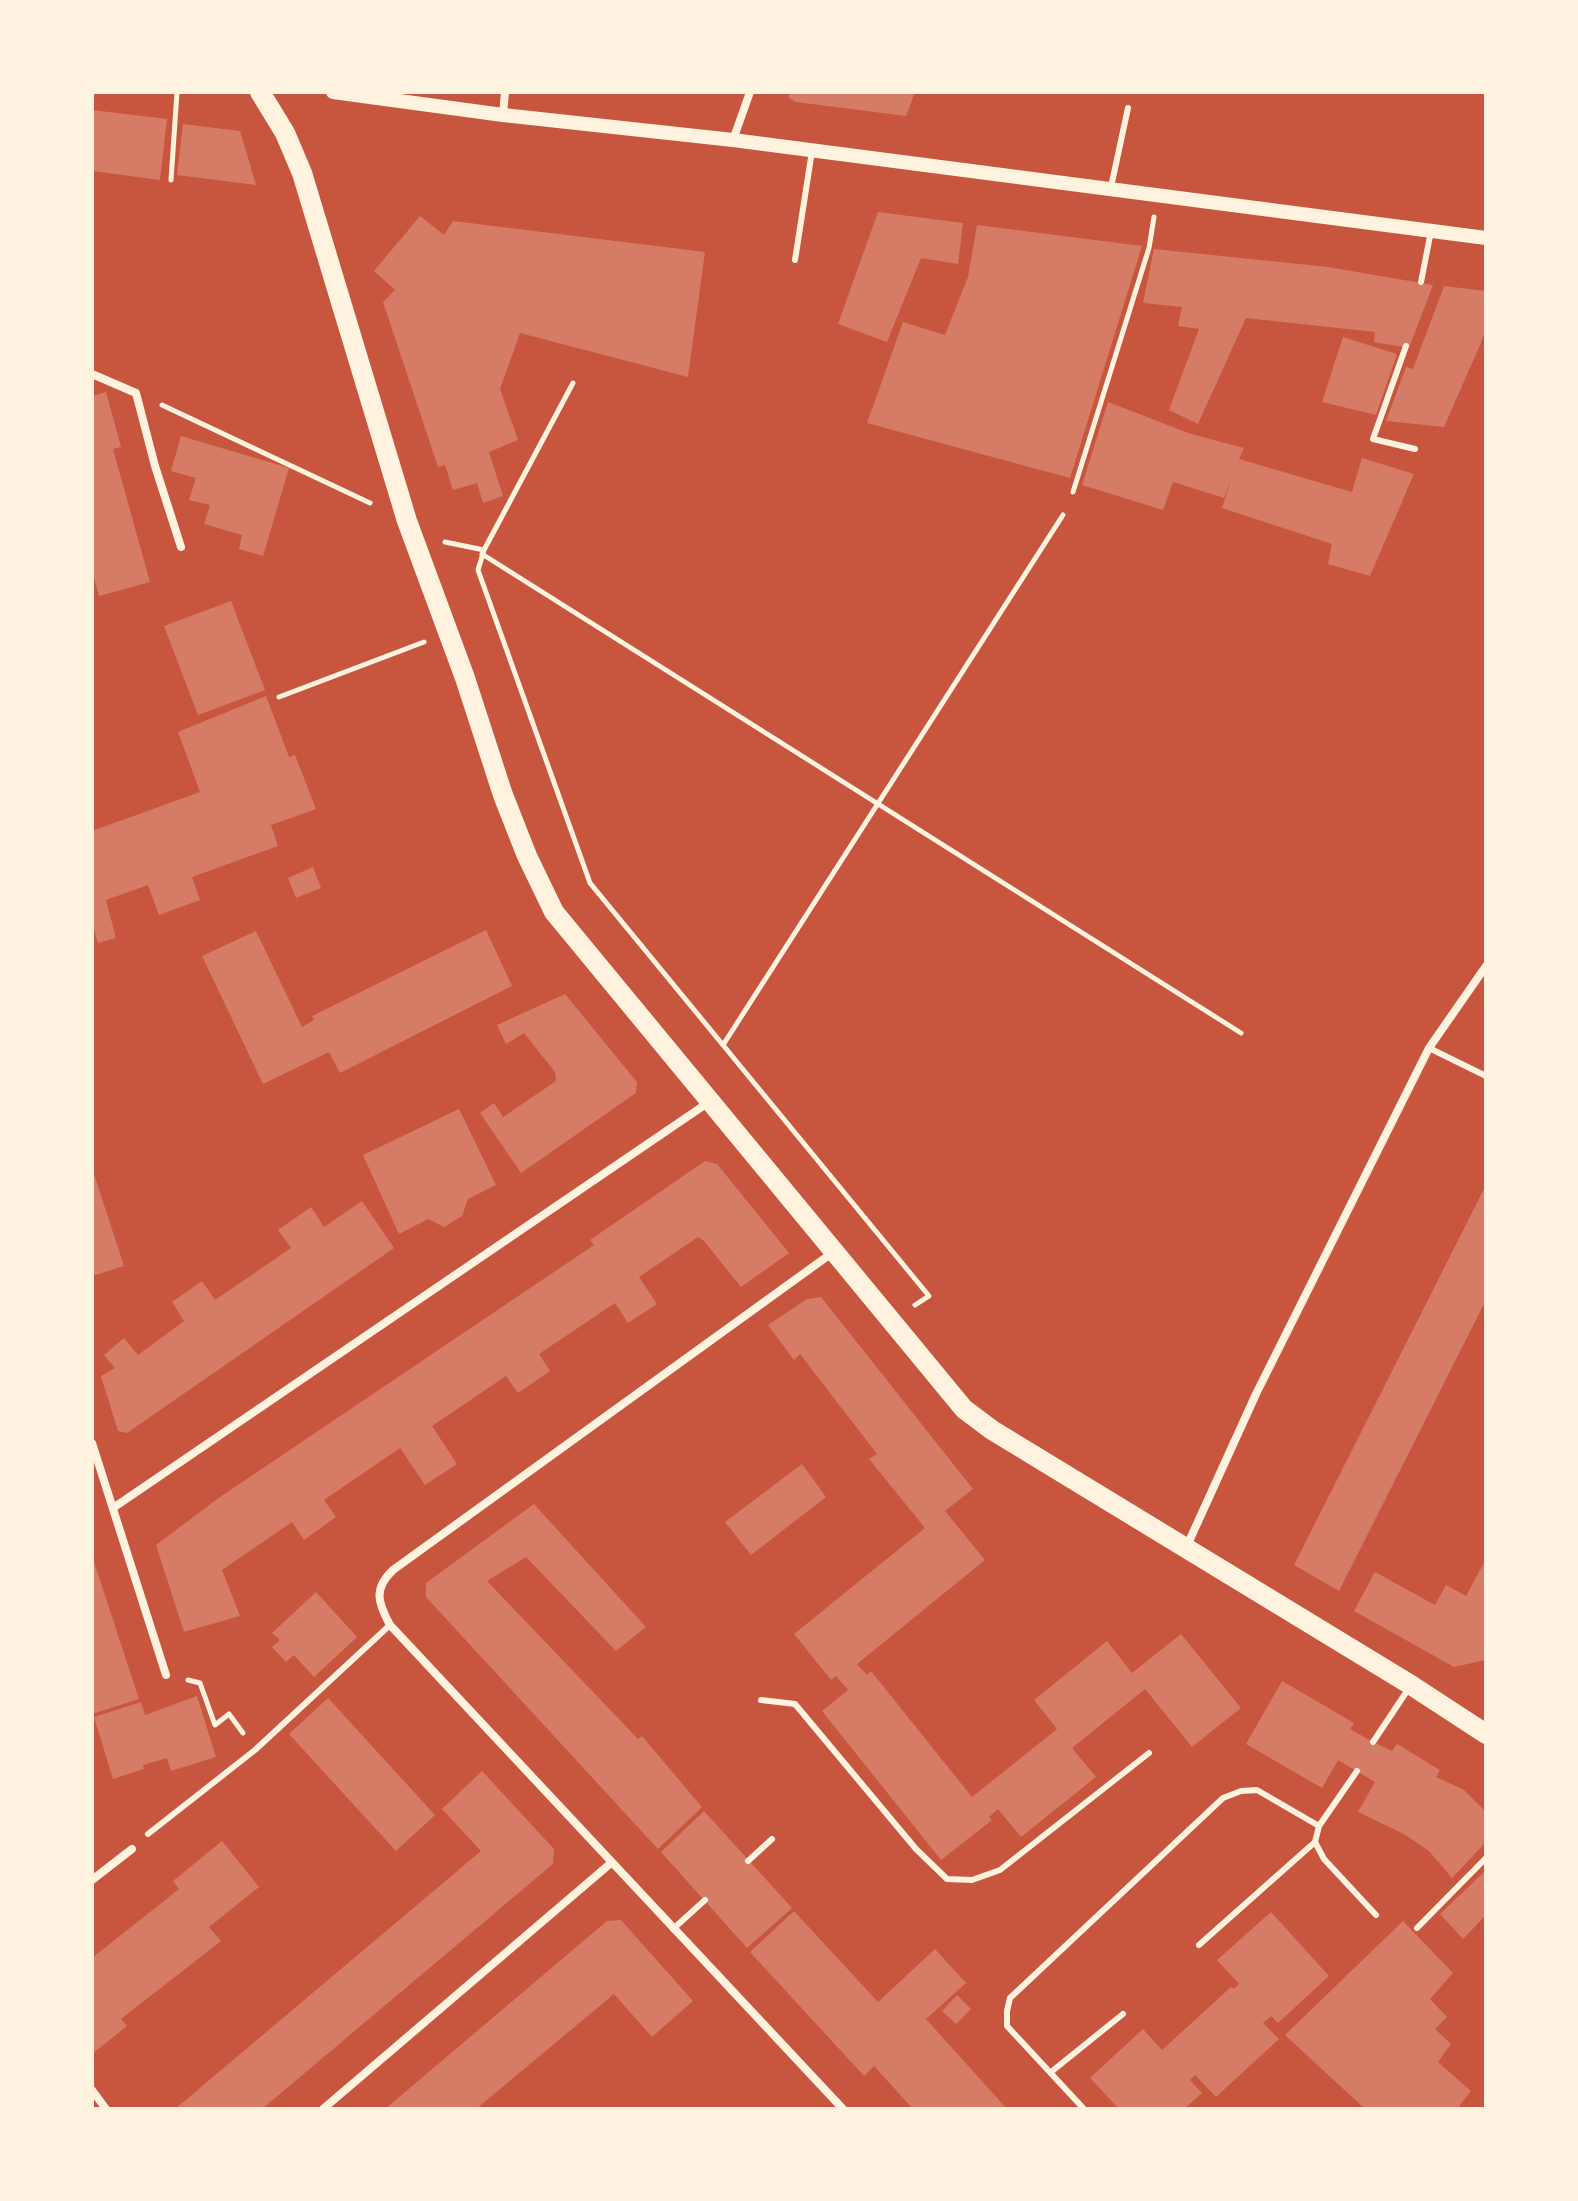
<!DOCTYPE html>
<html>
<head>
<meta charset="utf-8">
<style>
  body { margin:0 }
  #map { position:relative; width:1578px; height:2201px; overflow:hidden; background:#c8553d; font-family:"PT Sans Narrow",sans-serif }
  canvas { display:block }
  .frame { position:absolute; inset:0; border:94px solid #fff3e0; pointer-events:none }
</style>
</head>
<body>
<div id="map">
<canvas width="1578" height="2201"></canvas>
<div class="frame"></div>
</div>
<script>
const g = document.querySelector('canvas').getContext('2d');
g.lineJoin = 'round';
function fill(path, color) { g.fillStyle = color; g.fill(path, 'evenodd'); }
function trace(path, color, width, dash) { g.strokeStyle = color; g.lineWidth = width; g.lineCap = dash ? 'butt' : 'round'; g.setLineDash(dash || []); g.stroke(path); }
fill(new Path2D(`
  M788 92H915L906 116 796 102 790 99Z
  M92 110 167 119 160 180 92 171Z
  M183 124 240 131 256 185 177 175Z
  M878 212 963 223 958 264 921 258 887 342 838 324Z
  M420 216 444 235 453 221 705 252 688 377 520 333 500 389 518 440 489 452 503 496 483 503 477 483 453 490 445 465 438 467 383 302 395 290 374 271Z
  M977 225 1142 246 1070 478 867 423 903 322 945 335 968 277Z
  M1154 249 1328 267 1433 285 1409 348 1374 342 1375 332 1246 318 1198 424 1169 410 1199 329 1178 326 1182 307 1143 303Z
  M1444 286 1486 291V328L1480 345 1444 427 1386 421 1406 367 1413 369Z
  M1343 337 1397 354 1376 415 1322 402Z
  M106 392 121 447 113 449 150 582 99 596 92 571V396Z
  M1108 402 1191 434 1244 448 1239 459 1352 492 1362 458 1414 474 1370 576 1328 564 1332 544 1222 508 1231 480 1224 498 1173 482 1163 510 1082 485Z
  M181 436 289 468 263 556 239 549 242 535 204 524 210 505 189 500 196 478 171 471Z
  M231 601 265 690 198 715 164 626Z
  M266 696 289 757 295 755 316 809 271 825 278 846 192 877 200 900 159 915 148 885 106 900 116 938 98 943 92 924V831L200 792 178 732Z
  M313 867 321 888 296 898 288 878Z
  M486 930 512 986 340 1073 329 1052 263 1084 202 956 256 931 302 1027 314 1020 312 1016Z
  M565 994 637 1082 636 1093 521 1173 480 1113 494 1103 503 1117 556 1081 555 1072 524 1033 506 1044 497 1025Z
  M459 1109 496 1185 468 1199 462 1216 444 1227 428 1219 399 1234 363 1155Z
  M705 1161 717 1164 789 1253 741 1287 704 1241 698 1237 639 1277 657 1304 628 1323 615 1303 539 1354 550 1371 518 1393 506 1376 432 1426 457 1464 425 1485 400 1448 324 1500 336 1517 304 1540 292 1522 222 1570 240 1616 184 1632 156 1545 220 1497 594 1245 590 1240Z
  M92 1168 124 1266 92 1276Z
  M1486 1185V1300L1339 1591 1294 1565Z
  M362 1201 394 1248 127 1433 118 1431 101 1376 115 1368 104 1355 124 1338 138 1355 184 1321 172 1302 202 1281 215 1300 291 1248 278 1230 311 1207 324 1227Z
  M821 1297 973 1489 945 1511 985 1560 857 1664 867 1675 871 1671 972 1797 1057 1729 1034 1700 1107 1641 1132 1673 1181 1634 1241 1708 1192 1747 1145 1689 1072 1748 1096 1777 1021 1837 998 1809 989 1817 992 1820 941 1860 822 1711 848 1690 836 1676 831 1680 794 1634 925 1528 869 1459 877 1454 800 1354 794 1360 768 1325 807 1299Z
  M802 1464 826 1497 751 1555 725 1522Z
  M534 1504 646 1627 616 1651 526 1557 487 1581 638 1739 642 1736 702 1807 658 1849 426 1597V1583Z
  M92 1556 139 1699 92 1714Z
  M1486 1559V1660L1454 1667 1354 1611 1375 1572 1435 1605 1446 1585 1466 1596Z
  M316 1592 357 1637 314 1677 294 1655 286 1662 272 1647 280 1640 272 1633Z
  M1282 1681 1354 1723 1350 1729 1373 1742 1392 1751 1397 1744 1440 1770 1436 1777 1464 1790 1486 1812V1842L1452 1878 1429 1851 1404 1834 1358 1812 1375 1782 1338 1760 1322 1788 1246 1744Z
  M197 1696 216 1757 171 1771 167 1758 143 1765 144 1769 113 1779 94 1717 141 1702 145 1715Z
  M328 1698 435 1815 396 1851 289 1734Z
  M482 1771 554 1849 553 1864 262 2109H175L481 1851 442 1809Z
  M704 1811 792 1908 747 1948 661 1852Z
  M222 1841 259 1887 209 1927 221 1941 121 2019 127 2026 92 2054V1958L179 1889 173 1881Z
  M1486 1870V1915L1463 1939 1440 1914Z
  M794 1911 878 2002 935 1949 966 1983 926 2019 1007 2109H913L874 2066 864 2076 750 1952Z
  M1271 1912 1329 1976 1278 2023 1271 2016 1263 2023 1279 2039 1216 2097 1195 2075 1190 2080 1202 2093 1184 2109H1119L1090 2078 1143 2029 1162 2050 1231 1987 1234 1989 1239 1984 1217 1960Z
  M621 1920 693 2001 652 2037 614 1994 476 2109H385L607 1921Z
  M1403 1921 1453 1973 1430 1999 1447 2017 1435 2029 1451 2044 1438 2062 1471 2091 1457 2109H1365L1285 2035Z
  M957 1995 971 2009 956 2024 942 2011Z`), '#d67c66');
trace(new Path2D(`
  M171 180 177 92
  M573 383 484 550 478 570 590 883 929 1296 915 1305
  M162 405 370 503
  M1073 492 1149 248 1154 217
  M445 542 484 550
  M482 554 1241 1033
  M279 697 424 642
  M723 1045 1063 515
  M188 1680 200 1683 215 1725 229 1714 243 1733`), '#fff3e0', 5);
trace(new Path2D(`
  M1111 187 1128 108
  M795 260 812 151
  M1421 282 1431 231
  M1406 346 1373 439 1415 449
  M1429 1048 1486 1076
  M761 1700 795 1704 916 1849 947 1879 972 1880 1000 1870 1149 1753
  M1373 1742 1409 1688
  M1319 1826 1315 1842 1324 1859 1376 1915
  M148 1834 255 1750 390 1625
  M748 1861 772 1839
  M1417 1928 1486 1858
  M673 1929 705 1900
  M1199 1945 1315 1842
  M1051 2072 1123 2014
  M1084 2109 1007 2026V2011L1010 1998 1223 1798 1241 1791 1257 1790 1319 1826 1357 1771`), '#fff3e0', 6);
trace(new Path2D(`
  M503 115 505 92
  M733 140 750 92
  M92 374 136 393 155 466 181 547
  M832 1253 393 1570C373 1589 378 1603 390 1625L843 2109
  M92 1443 166 1675
  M113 1508 709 1102
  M1186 1548 1256 1394 1429 1048 1486 966
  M92 1880 132 1849
  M92 2090 106 2109
  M323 2109 611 1863`), '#fff3e0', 8);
trace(new Path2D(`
  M333 92 503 115 733 140 1486 238`), '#fff3e0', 14);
trace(new Path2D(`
  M260 92 285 133 302 173 407 521 465 678 503 795 527 856 554 912 964 1409 992 1430 1411 1685 1486 1734`), '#fff3e0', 20);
</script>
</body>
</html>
